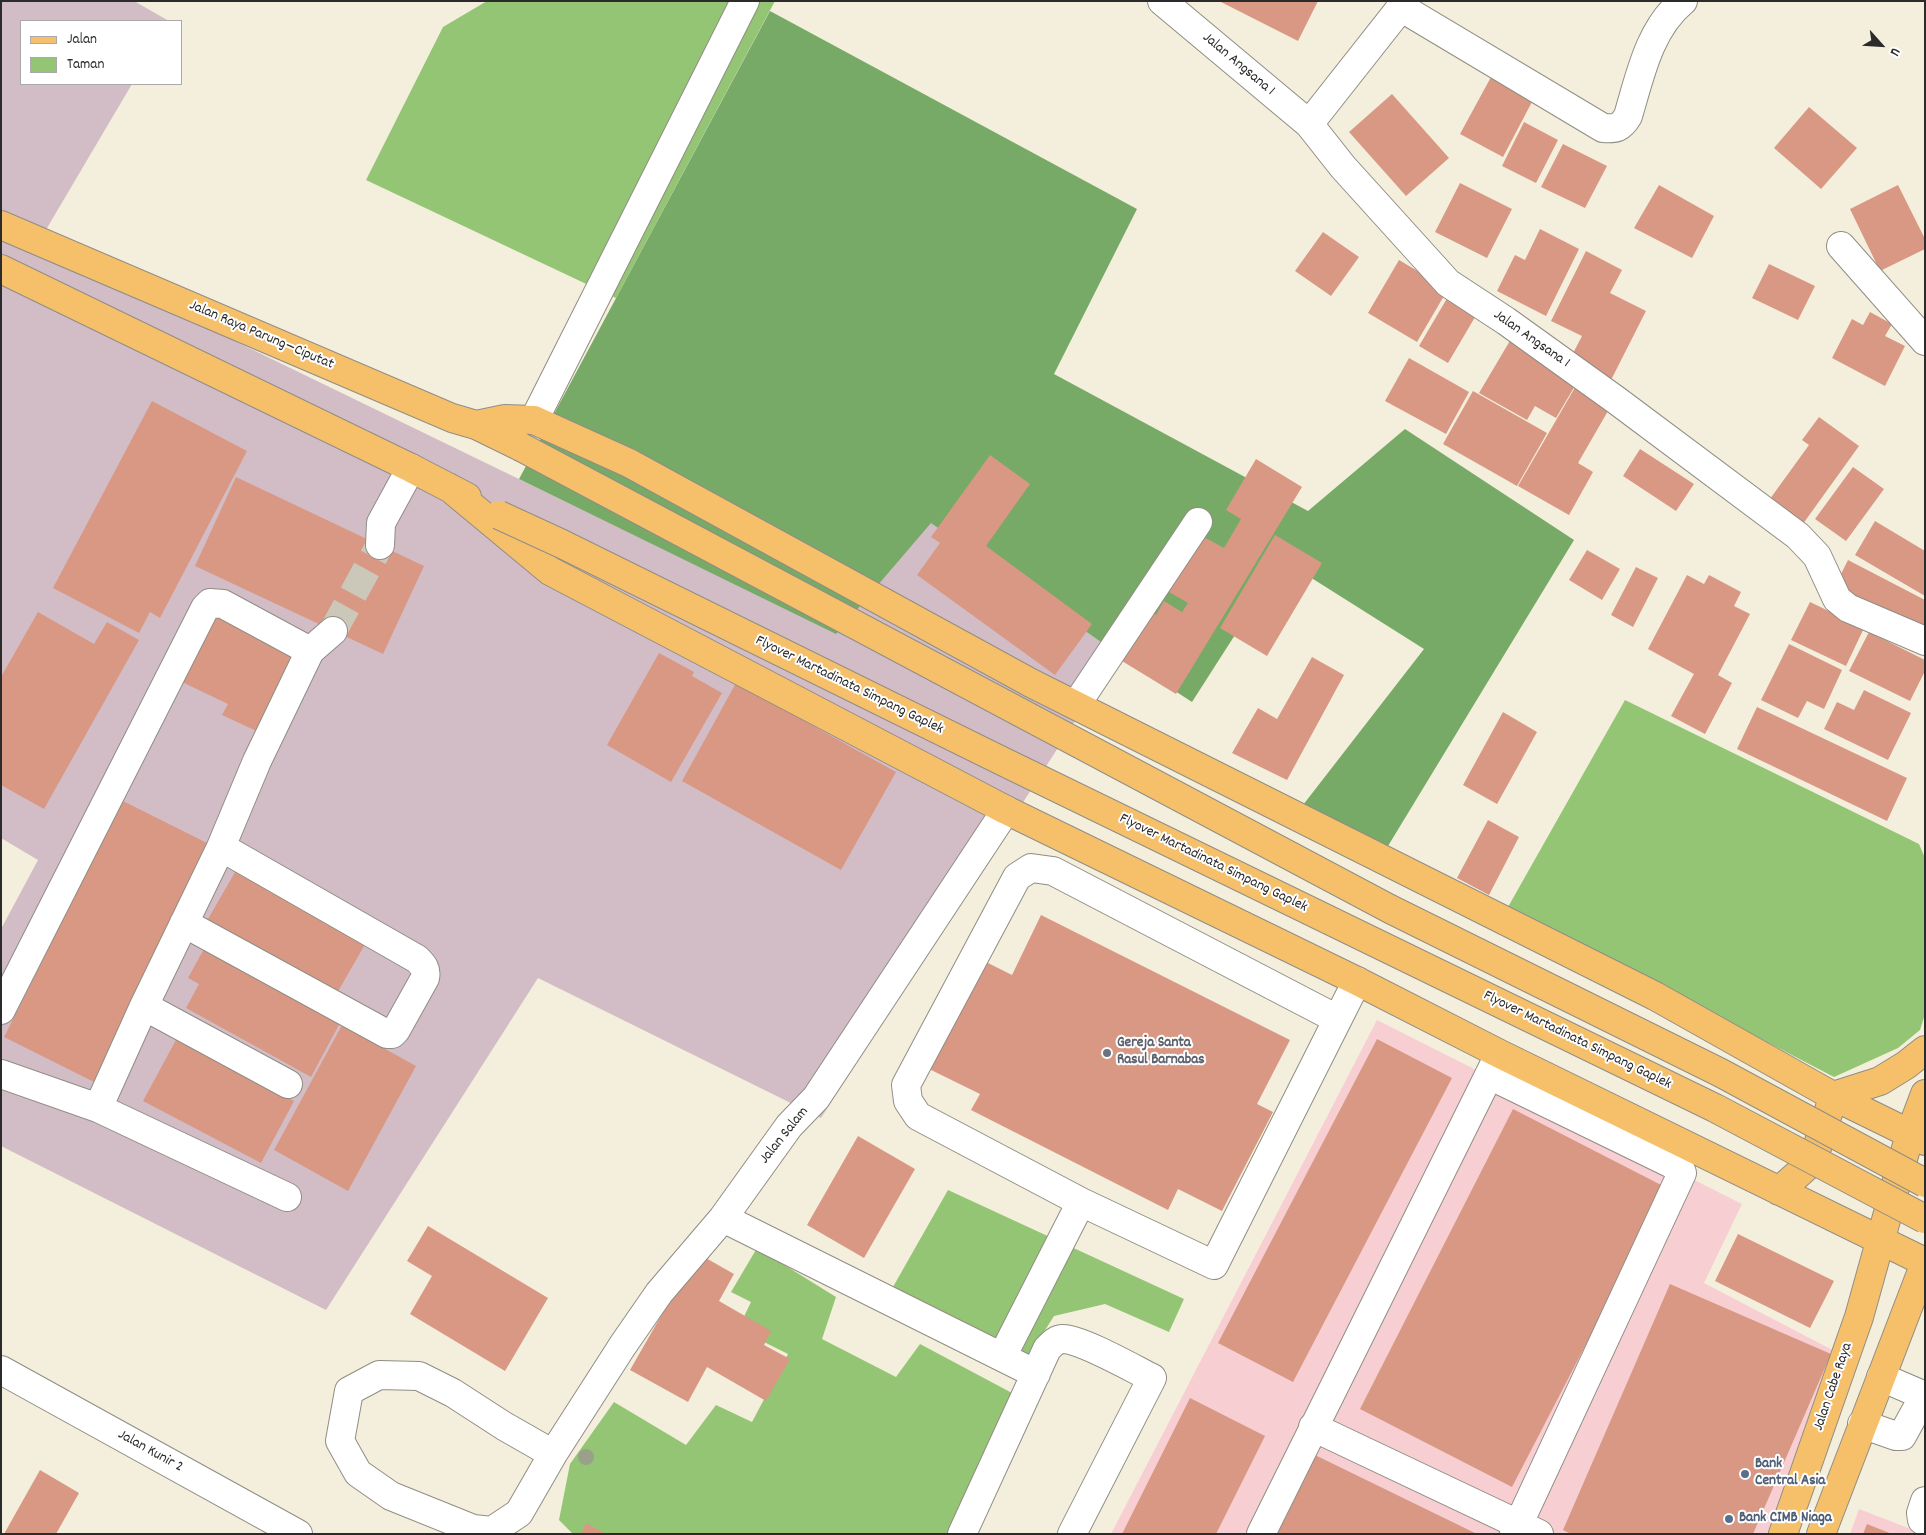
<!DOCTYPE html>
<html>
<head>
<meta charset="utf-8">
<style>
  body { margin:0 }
  #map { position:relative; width:1926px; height:1535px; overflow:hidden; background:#f4efdc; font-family:Dekko,sans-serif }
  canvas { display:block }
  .frame { position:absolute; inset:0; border:2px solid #2b2b2b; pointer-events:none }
  .legend { position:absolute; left:20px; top:20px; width:162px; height:65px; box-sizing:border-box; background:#fff; border:1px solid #aaa; margin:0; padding:6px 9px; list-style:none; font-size:15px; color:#2b2b2b }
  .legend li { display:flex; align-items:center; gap:10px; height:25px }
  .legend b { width:25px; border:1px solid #aaa }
  .north { position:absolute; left:1856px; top:20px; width:50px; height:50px; -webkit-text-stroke:4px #fff; paint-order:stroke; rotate:116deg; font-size:14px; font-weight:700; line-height:20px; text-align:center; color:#2b2b2b }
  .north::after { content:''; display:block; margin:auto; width:18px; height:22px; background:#2b2b2b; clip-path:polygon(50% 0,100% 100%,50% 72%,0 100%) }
</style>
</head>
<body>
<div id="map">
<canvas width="1926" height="1535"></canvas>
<div class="frame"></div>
<ul class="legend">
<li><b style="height:6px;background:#f6c06b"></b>Jalan</li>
<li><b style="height:14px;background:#94c574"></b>Taman</li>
</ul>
<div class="north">U</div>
</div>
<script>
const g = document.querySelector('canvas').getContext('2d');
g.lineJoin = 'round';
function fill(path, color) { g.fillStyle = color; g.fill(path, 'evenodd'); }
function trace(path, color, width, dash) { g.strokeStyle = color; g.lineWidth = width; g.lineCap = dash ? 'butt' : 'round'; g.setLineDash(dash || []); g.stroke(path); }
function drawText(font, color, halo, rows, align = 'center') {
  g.font = font + ' Dekko,sans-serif'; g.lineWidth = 4; g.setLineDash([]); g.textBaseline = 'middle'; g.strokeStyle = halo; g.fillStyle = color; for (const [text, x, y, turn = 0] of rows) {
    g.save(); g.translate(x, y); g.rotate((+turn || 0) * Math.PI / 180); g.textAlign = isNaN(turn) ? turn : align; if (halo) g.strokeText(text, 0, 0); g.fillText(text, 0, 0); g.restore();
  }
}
fill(new Path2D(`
  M1377 1020 1742 1204 1704 1283 1844 1356 1783 1534H1111Z
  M1859 1509 1924 1534H1850Z`), '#f7cfd2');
fill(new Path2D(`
  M1 1H134L169 21H21V84H132L37 245 836 633 931 522 1118 654 821 1118 538 978 326 1310 1 1146V929L38 860 1 838Z`), '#d2bdc6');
fill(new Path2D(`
  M487 1H775L616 298 366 180 443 27Z
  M1625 700 1919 844 1925 858V1014L1920 1030 1898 1048 1834 1077 1508 907Z
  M948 1190 1184 1299 1169 1332 1105 1304 1054 1316 1025 1362 889 1294Z
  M757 1248 836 1297 822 1339 896 1377 920 1344 1012 1393 947 1534H573L559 1520 570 1464 614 1402 686 1445 716 1405 752 1422 788 1354 738 1329 751 1302 731 1292Z`), '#94c574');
fill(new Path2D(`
  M770 11 1137 209 1054 374 1308 511 1405 429 1574 540 1388 846 1303 805 1424 649 1283 560 1192 702 1118 654 931 523 836 634 519 479Z`), '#7a6');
fill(new Path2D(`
  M1219 1H1318L1298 41Z
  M1491 77 1533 100 1503 157 1460 134Z
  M1392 94 1449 158 1406 196 1349 132Z
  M1809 107 1857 148 1821 189 1774 148Z
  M1524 122 1558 140 1536 183 1502 166Z
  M1563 144 1607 166 1585 208 1541 187Z
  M1460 183 1512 209 1487 258 1435 232Z
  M1659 185 1714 216 1692 258 1634 228Z
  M1898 185 1925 239V249L1880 271 1850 209Z
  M1540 229 1579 249 1546 316 1497 291 1515 255 1525 260Z
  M1323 232 1359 257 1331 296 1295 271Z
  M1586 251 1622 270 1610 293 1646 311 1611 380 1570 359 1582 336 1551 321Z
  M1399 260 1448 289 1417 342 1368 313Z
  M1769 264 1815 286 1798 320 1752 298Z
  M1449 295 1478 312 1448 363 1419 346Z
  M1870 312 1892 324 1885 336 1905 346 1885 386 1832 358 1852 319 1863 325Z
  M1511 339 1579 379 1556 418 1535 406 1527 420 1479 393Z
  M1409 358 1469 392 1446 434 1385 401Z
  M1577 384 1612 404 1578 463 1593 472 1569 515 1518 486Z
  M1473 391 1547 433 1517 486 1443 444Z
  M152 401 247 451 160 618 150 612 139 633 53 588Z
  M1819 417 1859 446 1800 528 1767 503 1809 445 1802 440Z
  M1640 449 1694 484 1676 511 1623 476Z
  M990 455 1030 484 986 546 1092 624 1055 675 917 575 940 543 931 537Z
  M1256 459 1302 487 1176 694 1122 661 1152 612 1156 615 1164 601 1182 612 1188 603 1169 592 1202 536 1224 548 1241 519 1226 510Z
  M1853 467 1884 489 1846 541 1815 519Z
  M236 477 424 566 383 654 195 566Z
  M1875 521 1925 551V596L1855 555Z
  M1275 535 1322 563 1267 656 1220 628Z
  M1587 550 1620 569 1602 600 1569 580Z
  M1848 560 1925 600V631L1834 588Z
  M1636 567 1658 578 1633 627 1611 615Z
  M1687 575 1704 584 1709 575 1741 592 1734 606 1750 614 1718 675 1732 683 1705 734 1671 716 1694 674 1648 649Z
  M1810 602 1864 628 1846 666 1791 640Z
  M213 610 304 653 265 735 222 715 228 704 180 681Z
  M38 612 94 644 107 622 139 640 44 809 1 785V677Z
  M1869 632 1925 660V671L1910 701 1849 671Z
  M1789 644 1842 670 1824 709 1807 701 1798 718 1761 700Z
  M659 653 694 672 692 676 722 693 671 782 607 745Z
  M1312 657 1344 675 1287 780 1232 753 1258 708 1277 719Z
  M736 683 896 772 841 870 682 781Z
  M1864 690 1911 713 1888 760 1824 729 1837 702 1854 710Z
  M1757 707 1907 778 1887 821 1737 749Z
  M1503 712 1537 732 1497 804 1463 785Z
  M123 801 217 848 98 1084 4 1037Z
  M1488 820 1519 837 1489 895 1457 878Z
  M238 867 367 941 333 1000 204 926Z
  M1041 915 1290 1040 1257 1104 1273 1112 1222 1211 1178 1189 1168 1210 971 1110 980 1094 923 1066 978 958 1012 975Z
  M205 947 341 1021 311 1077 186 1008 199 984 188 978Z
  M342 1025 416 1066 348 1191 274 1150Z
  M177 1038 294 1101 261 1163 143 1101Z
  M1377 1039 1452 1078 1293 1382 1218 1343Z
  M1513 1109 1667 1188 1512 1487 1360 1409Z
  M858 1136 915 1169 864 1258 807 1225Z
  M428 1226 548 1298 505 1371 410 1314 432 1276 407 1261Z
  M1738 1234 1834 1281 1810 1328 1715 1281Z
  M697 1253 734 1274 719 1301 771 1331 764 1345 790 1359 766 1401 707 1367 688 1402 630 1370Z
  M1670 1284 1831 1354 1753 1534H1571L1563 1530Z
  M1190 1398 1265 1436 1216 1534H1122Z
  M1315 1455 1477 1534H1277Z
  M40 1470 79 1493 56 1534H4Z
  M586 1523 606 1534H581Z
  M1867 1524 1892 1534H1863Z`), '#d99884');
trace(new Path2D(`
  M333 631 380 545`), '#ccc8b9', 28, [28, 14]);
const minor = new Path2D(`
  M1162 1 1309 124 1343 167 1448 283 1506 321 1616 400 1798 536 1817 556 1837 599 1848 608 1925 641
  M1402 8 1603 128C1616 129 1621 128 1628 116 1640 76 1649 29 1683 1
  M1309 124 1406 1
  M1841 246 1925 341
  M534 420 745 1
  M380 545 381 523 411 468
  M1076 705 1198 522
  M184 923 387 1034H392L396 1030 425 978C427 969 423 965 417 959L221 847
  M144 1006 288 1084
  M1 1010 205 608 210 603 223 604 310 651
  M1337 1019 1053 871 1031 868 1017 877 906 1085 908 1101 918 1116 1081 1202 1214 1265 1357 981
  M1 1074 98 1108 287 1197
  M1489 1075 1680 1168 1682 1173 1514 1534
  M98 1108 144 1006 221 847 257 761 310 651 333 631
  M723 1218 1036 1374
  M1002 1357 1081 1202
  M1 1370 298 1534
  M1881 1377 1925 1396
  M1862 1424 1896 1436H1902L1925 1394
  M1313 1427 1539 1534
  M553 1454 504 1426 453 1393 419 1376 379 1375 349 1391 340 1441 358 1473 391 1496 473 1529 492 1531 519 1513 553 1454 623 1345 659 1293 723 1218 789 1126 816 1098 1006 810
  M1925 1501 1921 1513 1922 1520 1925 1522
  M962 1534 1047 1349C1052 1344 1056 1339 1063 1339 1081 1339 1134 1369 1152 1378L1072 1534
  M1261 1534 1497 1059`);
const major = new Path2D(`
  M1833 1096 1880 1081 1906 1065 1925 1050
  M1783 1534 1859 1317 1910 1134 1925 1094
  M1821 1534 1925 1263`);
const highway = new Path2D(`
  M1 225 452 418 476 425 521 447
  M1 269 411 468 467 497
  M476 425 505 419 534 420 629 463 1031 683 1655 996 1833 1096 1925 1141
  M450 488 550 571 1006 810 1357 981 1500 1054 1925 1262
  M1779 1191 1807 1166 1818 1145 1830 1107`);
trace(minor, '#908d84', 30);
trace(major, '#908d84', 30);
trace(highway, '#908d84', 30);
trace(minor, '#fff', 28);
trace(major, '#f6c06b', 28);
trace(highway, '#f6c06b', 28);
const highwayBridge = new Path2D(`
  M521 447 1390 909 1721 1073 1925 1183
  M499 515 562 544 1002 761 1715 1108 1925 1219`);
trace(highwayBridge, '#908d84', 30, []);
trace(highwayBridge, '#f6c06b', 28);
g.fillStyle = '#9aa189';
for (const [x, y] of [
  [586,1457]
]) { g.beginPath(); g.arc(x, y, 8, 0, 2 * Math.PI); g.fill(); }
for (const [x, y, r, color] of [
  [1107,1053,5,"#6b7280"],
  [1745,1474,5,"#5c6f8a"],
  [1729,1519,5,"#5c6f8a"]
]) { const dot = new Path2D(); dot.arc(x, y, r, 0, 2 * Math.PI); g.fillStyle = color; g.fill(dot); trace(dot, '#fff', 2); }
drawText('15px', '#2b2b2b', '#fff', [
  ["Jalan Angsana 1",1238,65,40],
  ["Jalan Raya Parung—Ciputat",261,336,23],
  ["Jalan Angsana 1",1531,340,35],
  ["Flyover Martadinata Simpang Gaplek",849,686,26],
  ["Flyover Martadinata Simpang Gaplek",1213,864,26],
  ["Flyover Martadinata Simpang Gaplek",1577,1041,26],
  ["Jalan Salam",785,1136,-51],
  ["Jalan Cabe Raya",1834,1387,-71],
  ["Jalan Kunir 2",150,1452,29]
]);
drawText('bold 15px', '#5b616d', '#fff', [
  ["Gereja Santa",1117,1044],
  ["Rasul Barnabas",1117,1061]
], 'left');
drawText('bold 15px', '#4e5e75', '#fff', [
  ["Bank",1755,1465],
  ["Central Asia",1755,1482],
  ["Bank CIMB Niaga",1739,1519]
], 'left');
</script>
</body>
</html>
